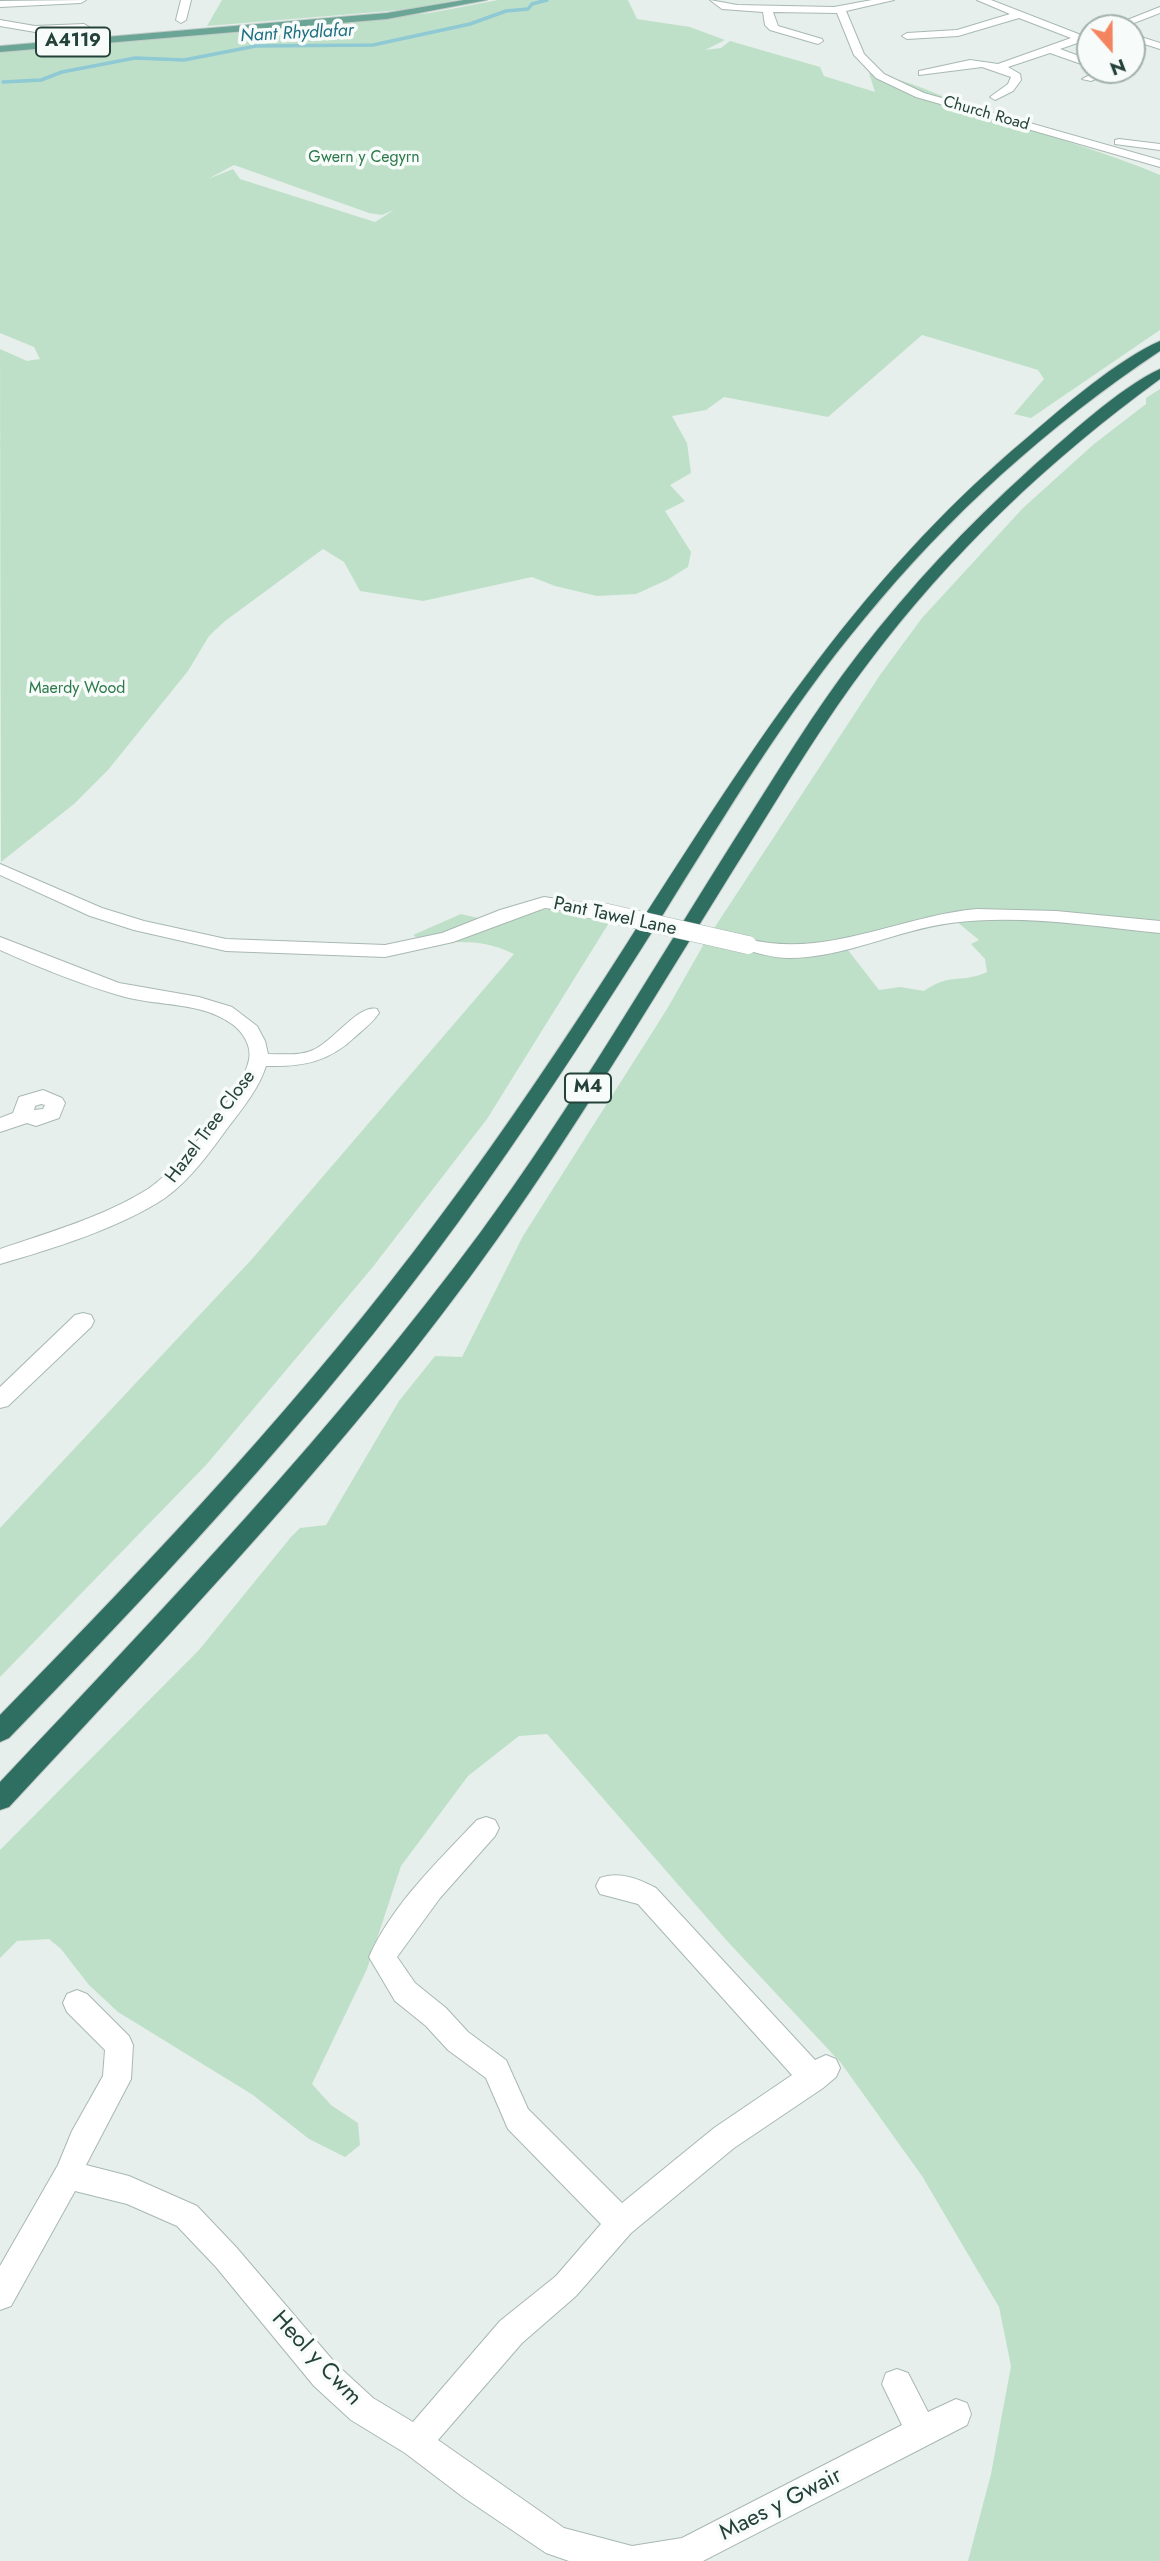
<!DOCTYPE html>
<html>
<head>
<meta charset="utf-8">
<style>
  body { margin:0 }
  #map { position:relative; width:1160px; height:2561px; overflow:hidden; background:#e6efeb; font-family:Jost,sans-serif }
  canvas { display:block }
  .north { position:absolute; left:1076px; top:14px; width:70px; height:70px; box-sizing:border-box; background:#f7fbf9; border:2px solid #a3b1ad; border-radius:50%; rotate:159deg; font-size:19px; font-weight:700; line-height:28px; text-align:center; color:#24423a }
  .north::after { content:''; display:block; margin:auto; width:24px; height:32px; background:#f4845f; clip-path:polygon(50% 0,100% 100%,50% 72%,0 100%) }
</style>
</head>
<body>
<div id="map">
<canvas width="1160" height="2561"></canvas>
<div class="north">N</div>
</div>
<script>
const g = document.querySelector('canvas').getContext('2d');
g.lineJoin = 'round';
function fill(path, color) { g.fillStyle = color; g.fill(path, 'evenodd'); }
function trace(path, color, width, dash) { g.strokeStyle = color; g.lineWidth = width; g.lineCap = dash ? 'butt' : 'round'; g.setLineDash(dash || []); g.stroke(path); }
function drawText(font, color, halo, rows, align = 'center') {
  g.font = font + ' Jost,sans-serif'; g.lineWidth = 7; g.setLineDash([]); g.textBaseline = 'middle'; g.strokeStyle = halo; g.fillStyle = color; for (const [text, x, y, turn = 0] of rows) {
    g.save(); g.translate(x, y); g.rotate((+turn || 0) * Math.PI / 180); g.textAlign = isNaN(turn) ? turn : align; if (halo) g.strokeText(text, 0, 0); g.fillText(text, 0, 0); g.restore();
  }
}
fill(new Path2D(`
  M222 0H456L413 9 207 26Z
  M498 0H628L637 19 690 27 725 40 705 50 721 48 730 41 820 67 824 76 875 92 869 73C916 80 957 105 1001 120 1055 138 1108 153 1160 175V330L1031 418 1014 414 1044 379 1038 370 922 335 828 417 724 397 706 410 672 416 687 443 691 473 670 485 685 501 665 511 691 552 688 567 667 580 636 594 597 596 555 586 532 577 423 601 360 591 344 562 323 549 225 621 209 636 188 671 108 770 74 804 1 862 0 349 27 361 40 359 34 347 0 333V51L430 13ZM234 165 369 213 382 215 394 210 375 222 240 179 233 169 208 179Z
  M1160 389V2561H968L991 2474 1011 2366 999 2307 922 2176 841 2063 728 1942 547 1734 519 1736 468 1776 401 1866 367 1969 312 2084 331 2105 358 2123 360 2145 345 2157 309 2139 253 2095 118 2012 89 1985 61 1949 49 1939 17 1941 0 1958V1850L199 1650 291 1537 300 1528 326 1525 399 1401 435 1356 462 1357 523 1236 667 1009 705 942 880 675 922 618 1023 508 1094 444 1146 404V398ZM951 917 979 940 971 944 985 959 987 972C961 984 951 972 924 991L900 987 879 990 844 945Z
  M570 906 612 918 487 1119 372 1268 207 1464 0 1677V1528L252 1259 514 954C485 939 457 941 425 944L413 935 461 914 482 919Z`), '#bfe0c8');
trace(new Path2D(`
  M3 82 41 80 62 72 135 58 184 60 256 46 373 45 470 24 506 11 528 9 532 4 547 0`), '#8ec9d4', 3.5);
const minor = new Path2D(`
  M86 0 81 3 0 7V1Z
  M181 0H191L186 20 181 23 176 20Z
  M710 0 737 5 834 7 872 0H894L846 11 864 54 884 74 924 93 1160 160V167L916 97 876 78 854 55 837 13 773 12 778 26 822 39 823 41 818 44 770 30 765 25 763 12 722 9Z
  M977 0H991L1081 35H1089V39L1060 49 1090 60V67L1050 53 1008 67 1020 74 1021 80 1013 91 995 100 990 97 1008 84 1011 77 982 67 919 75V71L970 60 998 64 1071 38 1019 18 958 36 907 39 902 36 907 33 957 30 1010 14Z
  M1160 7V13L1121 28H1107Z
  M0 20 35 26 84 24 89 27 84 30 35 32 0 26Z
  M1132 34 1160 43V49L1132 40Z
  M1100 70H1115L1091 81 1082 79Z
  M1119 139 1160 144V150L1115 144V140Z
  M0 864 102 908 144 921 226 939 385 945 442 933 500 910 544 897 590 904 599 909 590 914 545 908 453 942 385 957 226 951 134 930 90 916 0 875Z
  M977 909 1056 911 1160 921V933C1091 926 1020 914 951 923 896 930 845 958 789 958 773 958 757 953 742 949L739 945 748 939C826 959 899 916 977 909Z
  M0 937 119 983 199 997 232 1007 257 1026 265 1041 268 1054C283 1054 300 1056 313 1050 333 1042 358 1004 377 1009L379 1013C373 1022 364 1029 356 1036 329 1062 303 1067 266 1066 259 1088 243 1108 229 1126 211 1151 190 1180 165 1198 120 1228 52 1249 0 1264V1249C50 1232 103 1217 148 1189 175 1172 243 1091 249 1060 252 1046 243 1032 232 1024 202 1002 159 1006 125 997 82 985 40 968 0 950Z
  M43 1090 62 1098 65 1103 59 1118 36 1126 27 1123 0 1132V1118L13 1113 19 1097ZM41 1104 45 1105 43 1109 34 1110 35 1106Z
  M83 1313 91 1315 94 1321 91 1327 8 1406 0 1408V1387L75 1315Z
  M486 1817 495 1820 499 1828 495 1836 440 1898 397 1957 415 1983 446 2008 468 2032 506 2060 528 2109 622 2203 714 2128 792 2075 638 1904 600 1894 596 1886 600 1878C619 1871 639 1879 656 1888L815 2060 826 2055 836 2059 840 2068 836 2077 823 2088 734 2148 631 2233 576 2296 522 2343 438 2440 564 2528 632 2546 682 2538 902 2425 882 2384 886 2373 897 2369 908 2373 928 2412 956 2399 967 2403 971 2414 967 2425 703 2561H569L546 2553 463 2497 405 2453 351 2420 314 2386 216 2267 177 2226 127 2204 75 2191 11 2306 0 2310V2266L58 2165 72 2131 103 2076 105 2050 67 2012 63 2003 67 1994 77 1990 87 1994 129 2036 133 2045 131 2079 86 2165 129 2176 197 2206 236 2247 336 2364 373 2398 413 2422 500 2321 556 2276 601 2224 508 2129 486 2078 448 2050 426 2026 395 2001 369 1957C392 1905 438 1861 477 1820Z`);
const primary = new Path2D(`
  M464 0H487L387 19 0 52V46L387 13Z`);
const motorway = new Path2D(`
  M1160 341V351C1049 425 949 515 864 619 788 710 727 812 664 913 606 1005 547 1097 484 1186 344 1386 178 1564 9 1738L0 1742V1715C155 1557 307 1396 439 1218 505 1130 565 1040 624 948 746 758 852 584 1028 437 1064 406 1117 360 1160 341Z
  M1160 369V379C1050 459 951 553 869 662 824 721 786 785 747 848 665 979 587 1112 498 1238 353 1443 179 1624 9 1807L0 1810V1782C167 1605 335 1429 480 1233 573 1106 652 970 736 837 776 775 814 711 859 653 910 587 967 526 1029 470 1063 440 1120 387 1160 369Z`);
trace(minor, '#a8b8b2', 2);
trace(primary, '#c2cac8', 2);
trace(motorway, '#c2cac8', 2);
fill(minor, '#fff');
fill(primary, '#6aa596');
fill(motorway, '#2f6f62');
const minorBridge = new Path2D(`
  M590 909 748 945`);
trace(minorBridge, '#a8b8b2', 19, []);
trace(minorBridge, '#fff', 18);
drawText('16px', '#24423a', '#f7fbf9', [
  ["Church Road",986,114,16]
]);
drawText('16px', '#2d7a4b', '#f7fbf9', [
  ["Gwern y Cegyrn",364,158],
  ["Maerdy Wood",77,689]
]);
drawText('italic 18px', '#1c6f80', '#f7fbf9', [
  ["Nant Rhydlafar",297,34,-3]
]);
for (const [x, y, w] of [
  [73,42,74],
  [588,1088,46]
]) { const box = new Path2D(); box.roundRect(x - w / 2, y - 14.5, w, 29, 5); g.fillStyle = '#f7fbf9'; g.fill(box); trace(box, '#24423a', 2); }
drawText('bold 18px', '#24423a', null, [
  ["A4119",73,42],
  ["M4",588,1088]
]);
drawText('19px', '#24423a', '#f7fbf9', [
  ["Pant Tawel Lane",615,917,12],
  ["Hazel Tree Close",211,1127,-53]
]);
drawText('23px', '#24423a', '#f7fbf9', [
  ["Heol y Cwm",316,2359,47],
  ["Maes y Gwair",781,2505,-27]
]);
</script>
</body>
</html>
